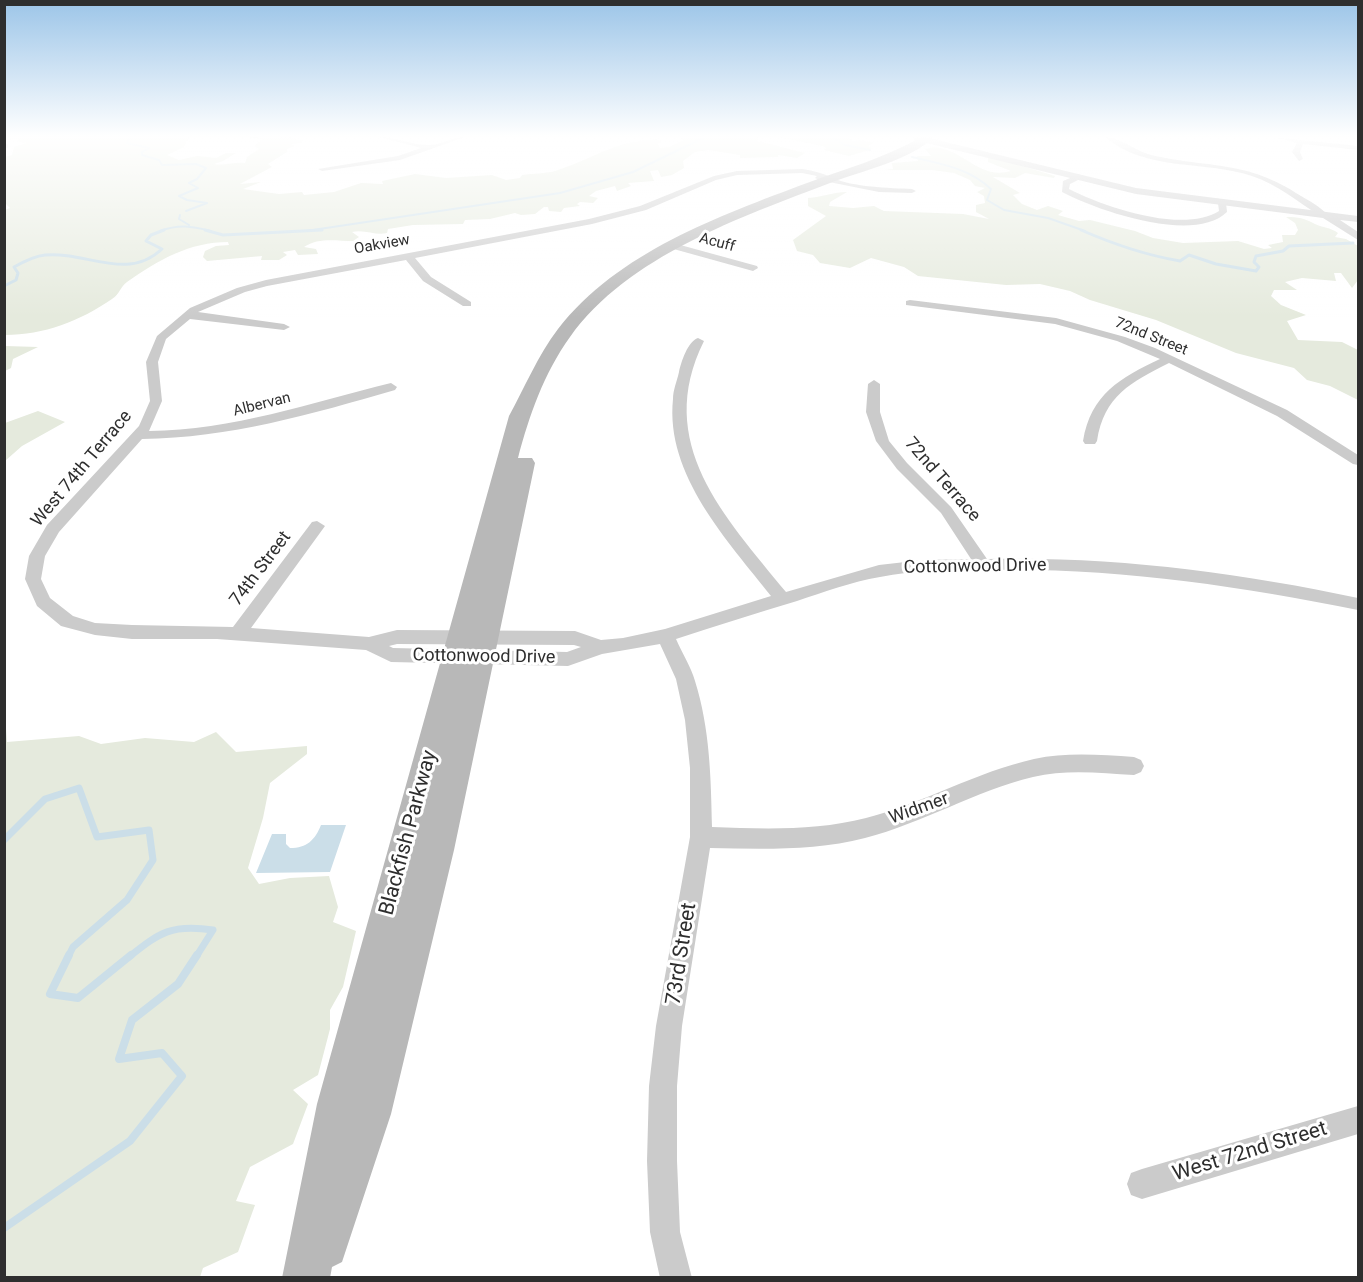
<!DOCTYPE html>
<html>
<head>
<meta charset="utf-8">
<style>
  body { margin:0 }
  #map { position:relative; width:1363px; height:1282px; overflow:hidden; background:#fff; font-family:Roboto,sans-serif }
  canvas { display:block }
  .frame { position:absolute; inset:0; border:6px solid #2e2e2e; pointer-events:none }
</style>
</head>
<body>
<div id="map">
<canvas width="1363" height="1282"></canvas>
<div class="frame"></div>
</div>
<script>
const g = document.querySelector('canvas').getContext('2d');
g.lineJoin = 'round';
function fill(path, color) { g.fillStyle = color; g.fill(path, 'evenodd'); }
function trace(path, color, width, dash) { g.strokeStyle = color; g.lineWidth = width; g.lineCap = dash ? 'butt' : 'round'; g.setLineDash(dash || []); g.stroke(path); }
function drawText(font, color, halo, rows, align = 'center') {
  g.font = font + ' Roboto,sans-serif'; g.lineWidth = 6; g.setLineDash([]); g.textBaseline = 'middle'; g.strokeStyle = halo; g.fillStyle = color; for (const [text, x, y, turn = 0] of rows) {
    g.save(); g.translate(x, y); g.rotate((+turn || 0) * Math.PI / 180); g.textAlign = isNaN(turn) ? turn : align; if (halo) g.strokeText(text, 0, 0); g.fillText(text, 0, 0); g.restore();
  }
}
fill(new Path2D(`
  M12 137H189L184 147 167 155 179 160 197 156 216 158 226 153H236L223 161 214 164C223 166 235 162 245 163L247 157 259 149 254 146 262 139 241 137 297 138 295 140H303L302 143 291 144 295 146 287 149V152L268 164 272 167 240 184 261 182 243 189 279 194 302 192 304 195 334 192 361 183 383 184 382 181 415 174 446 178 492 175 506 180 520 178 522 175C533 173 545 174 555 171 592 160 619 138 659 140L662 141 658 144 660 148 669 147 683 140 680 137H755L758 138 757 141 805 153 797 158 778 155V157L740 158V155L709 150 695 152 683 161 684 168 672 175 661 177 658 170 650 171 654 181 628 183 631 186 617 191 615 186 596 191 589 196 598 198 593 203 580 202 577 204 580 206 564 208 561 212 549 211 548 207H544L535 214 521 215 515 213 490 219 465 220 463 224 413 225 388 229 387 233C376 236 365 229 352 232L359 237 353 241C337 241 318 237 304 247L316 249 318 254 298 255 295 250 283 252 287 255 279 260H261L262 256 207 261 203 257 205 251 216 246 229 245 228 242C190 242 158 260 127 282 121 286 119 295 112 299 80 321 44 335 5 335L4 210 10 208 5 203V157L12 155 14 147 26 143 19 142 17 139 8 140Z
  M778 137H848L853 141 860 140 874 143 868 146 872 149 849 156 824 150 826 148 822 146Z
  M934 147C965 150 979 180 1011 171L988 162V157H993L1055 176 1054 178 1025 173 1015 178 993 177 1020 193 1013 195 1022 204 1037 210 1048 206 1063 211 1058 215 1079 221 1090 220 1135 231 1153 238 1183 243 1238 241 1264 249 1272 248 1268 245 1283 242 1282 235H1295L1298 230 1295 223 1286 217C1299 217 1304 218 1315 224 1323 228 1330 227 1338 233L1335 237 1346 239 1358 246V280L1352 288 1341 273H1334L1336 281 1302 278 1285 282 1297 290H1274L1271 296 1281 305 1306 315 1287 321 1298 340 1342 342 1358 350V400L1330 386 1307 380 1294 368 1236 353 1156 320 1090 300 1070 291 1040 284 1006 285 918 276 904 267 871 258 850 268 820 263 813 255 797 251 793 240 826 216 808 206V198C822 197 833 192 847 192L830 202 829 206 853 208 874 206 884 211 963 214 989 219 976 212V205L985 203 984 196 977 192 985 188 975 186 970 180 954 173 932 170H884L893 169 892 163 918 161 917 156H931L925 149Z
  M5 346 38 347 13 359 11 368 5 371Z
  M38 411 65 422 22 446 5 461V423Z
  M5 715 7 742 79 736 101 744 145 738 194 742 216 732 236 752 307 746V754L270 783 263 818 248 868 259 884 290 878 329 876 338 907 333 922 356 931 343 987 330 1010V1029L318 1075 293 1090 308 1104 293 1144 250 1167 236 1201 255 1205 238 1252 203 1268 200 1277H5Z`), '#e5eadd');
fill(new Path2D(`
  M321 825H346L330 872 256 873 272 834H286V844L290 848C307 848 315 840 321 825Z`), '#cbdee8');
trace(new Path2D(`
  M129 137 127 143 149 148 142 152V155L159 160 162 165 196 164 206 168 197 179 189 183 198 188 179 196 187 200 207 203 186 211
  M832 137 845 145 870 150
  M912 157C941 164 969 168 991 189L987 200 1004 210 1048 218 1085 231
  M180 215 179 219 189 225
  M160 231C179 224 191 226 211 231
  M306 231 560 193 633 172 705 137`), '#cbdee8', 2);
trace(new Path2D(`
  M205 230 223 235 322 230
  M1081 230C1113 244 1145 255 1180 261L1189 255 1216 264 1256 271 1259 267 1254 262 1256 256 1283 251 1289 246 1353 243
  M4 286 16 280 18 273 14 267C23 262 34 256 45 255 86 251 127 282 162 249L146 241 151 235 164 230`), '#cbdee8', 3);
trace(new Path2D(`
  M4 840 45 799 79 788 97 837 149 830 153 860 127 900 73 947 68 957
  M129 957C160 932 172 924 213 930L196 957`), '#cbdee8', 7);
trace(new Path2D(`
  M69 955 50 994 78 998 131 955
  M4 1228 130 1141 182 1076 162 1053 119 1059 132 1020 178 984 197 955`), '#cbdee8', 8);
fill(new Path2D(`
  M380 137C396 137 411 145 428 145 440 146 452 137 465 137L400 160 322 171 318 169 398 156 421 148Z
  M1105 137C1120 137 1135 151 1151 155 1211 169 1245 159 1301 196 1310 201 1320 207 1327 214L1320 216C1298 202 1277 184 1252 176 1204 160 1146 172 1105 137Z
  M1273 137 1358 146V150L1303 144 1300 152 1303 159 1299 161 1292 152 1297 143Z
  M4 144H8V148H4Z
  M802 169C815 171 822 173 833 178 852 187 890 188 912 189L916 191 912 193 879 192 819 180 815 178 817 176 802 173 737 175 716 180 646 210 592 224 415 258 431 277 471 302V306H463L423 281 406 260 267 286 245 292 198 312 284 324 290 327 284 330 190 319 166 339 158 362 162 401 149 431C233 430 310 403 391 383L397 387 395 390C312 414 229 438 142 439L59 532 45 556 41 579 50 598 73 616 95 623 132 625 233 627 312 522 317 521 325 526 251 628 369 637 397 630 575 631 601 640 623 638 665 629 771 596C728 541 665 475 673 399 673 390 677 381 679 372 681 362 688 341 698 338L704 341C653 443 725 517 786 592L879 565 923 560 971 559 941 513 897 469 876 441 866 412 868 384 874 380 880 384V412L889 441 907 463 951 507 987 559C1112 556 1237 572 1358 598V610C1235 585 1110 567 984 570 949 571 914 570 880 577 851 582 824 592 797 601 756 613 716 626 676 639 682 653 691 667 695 681 710 729 711 778 712 827 763 829 816 831 866 818 924 803 976 772 1034 759 1067 752 1101 755 1134 757L1141 760 1144 766 1141 772 1134 775C1101 773 1066 769 1033 777 975 791 923 823 865 838 815 851 762 849 710 848L682 1026 677 1086V1161L680 1232 692 1278H660L650 1232 647 1161 649 1086 656 1026 690 837V768L685 720 676 679 660 644 602 654 568 666 391 662 366 650 217 639H132L95 635 61 626 37 606 25 579 29 556 47 525 139 426 150 401 146 362 157 336 190 308 237 288 266 280 589 219 640 206 714 176 737 171ZM397 644 574 645 581 647 567 652 393 648 389 646Z
  M1075 176 1082 178 1070 184 1069 189C1104 207 1183 234 1219 211L1218 203 1222 200 1226 203 1227 212C1194 244 1098 211 1062 192L1063 181Z
  M673 243 757 266 758 268 753 271 670 248V244Z
  M910 300 1056 318 1125 337 1155 348 1287 410 1358 455V465L1353 464 1277 416 1169 363C1131 382 1104 396 1097 441L1095 444H1085L1083 441C1091 394 1120 378 1160 359L1117 341 1055 324 906 305V301Z
  M1358 1106V1134L1142 1199 1131 1195 1127 1184 1131 1173 1142 1169Z`), '#cbcbcb');
fill(new Path2D(`
  M913 137H925L1136 188 1358 216V222L1340 220 1358 232V240L1323 218 1136 194 914 140Z`), '#cbcbcb');
fill(new Path2D(`
  M921 137H934C911 160 861 171 830 183 741 217 628 256 570 337 544 373 529 416 518 458H532L535 463 454 850 391 1114 342 1262 332 1267 330 1278H282L317 1104 509 416C525 387 538 355 558 329 618 252 719 216 807 183 845 169 885 158 921 137Z`), '#b8b8b8');
const sky = g.createLinearGradient(0, 0, 0, 317);
sky.addColorStop(0, '#9cc5e8');
sky.addColorStop(0.43, '#fff');
sky.addColorStop(1, '#ffffff00');
g.fillStyle = sky;
g.fillRect(0, 0, 1363, 317);
drawText('15px', '#2e2e2e', '#fff', [
  ["Acuff",717,243,15],
  ["Oakview",382,245,-10],
  ["72nd Street",1151,337,22],
  ["Albervan",262,405,-14]
]);
drawText('18px', '#2e2e2e', '#fff', [
  ["West 74th Terrace",82,469,-50],
  ["72nd Terrace",942,480,49],
  ["Cottonwood Drive",975,567,-1],
  ["74th Street",261,569,-53],
  ["Cottonwood Drive",484,657,1],
  ["Widmer",919,809,-20]
]);
drawText('21px', '#2e2e2e', '#fff', [
  ["Blackfish Parkway",409,833,-75],
  ["73rd Street",682,954,-81],
  ["West 72nd Street",1250,1152,-17]
]);
</script>
</body>
</html>
